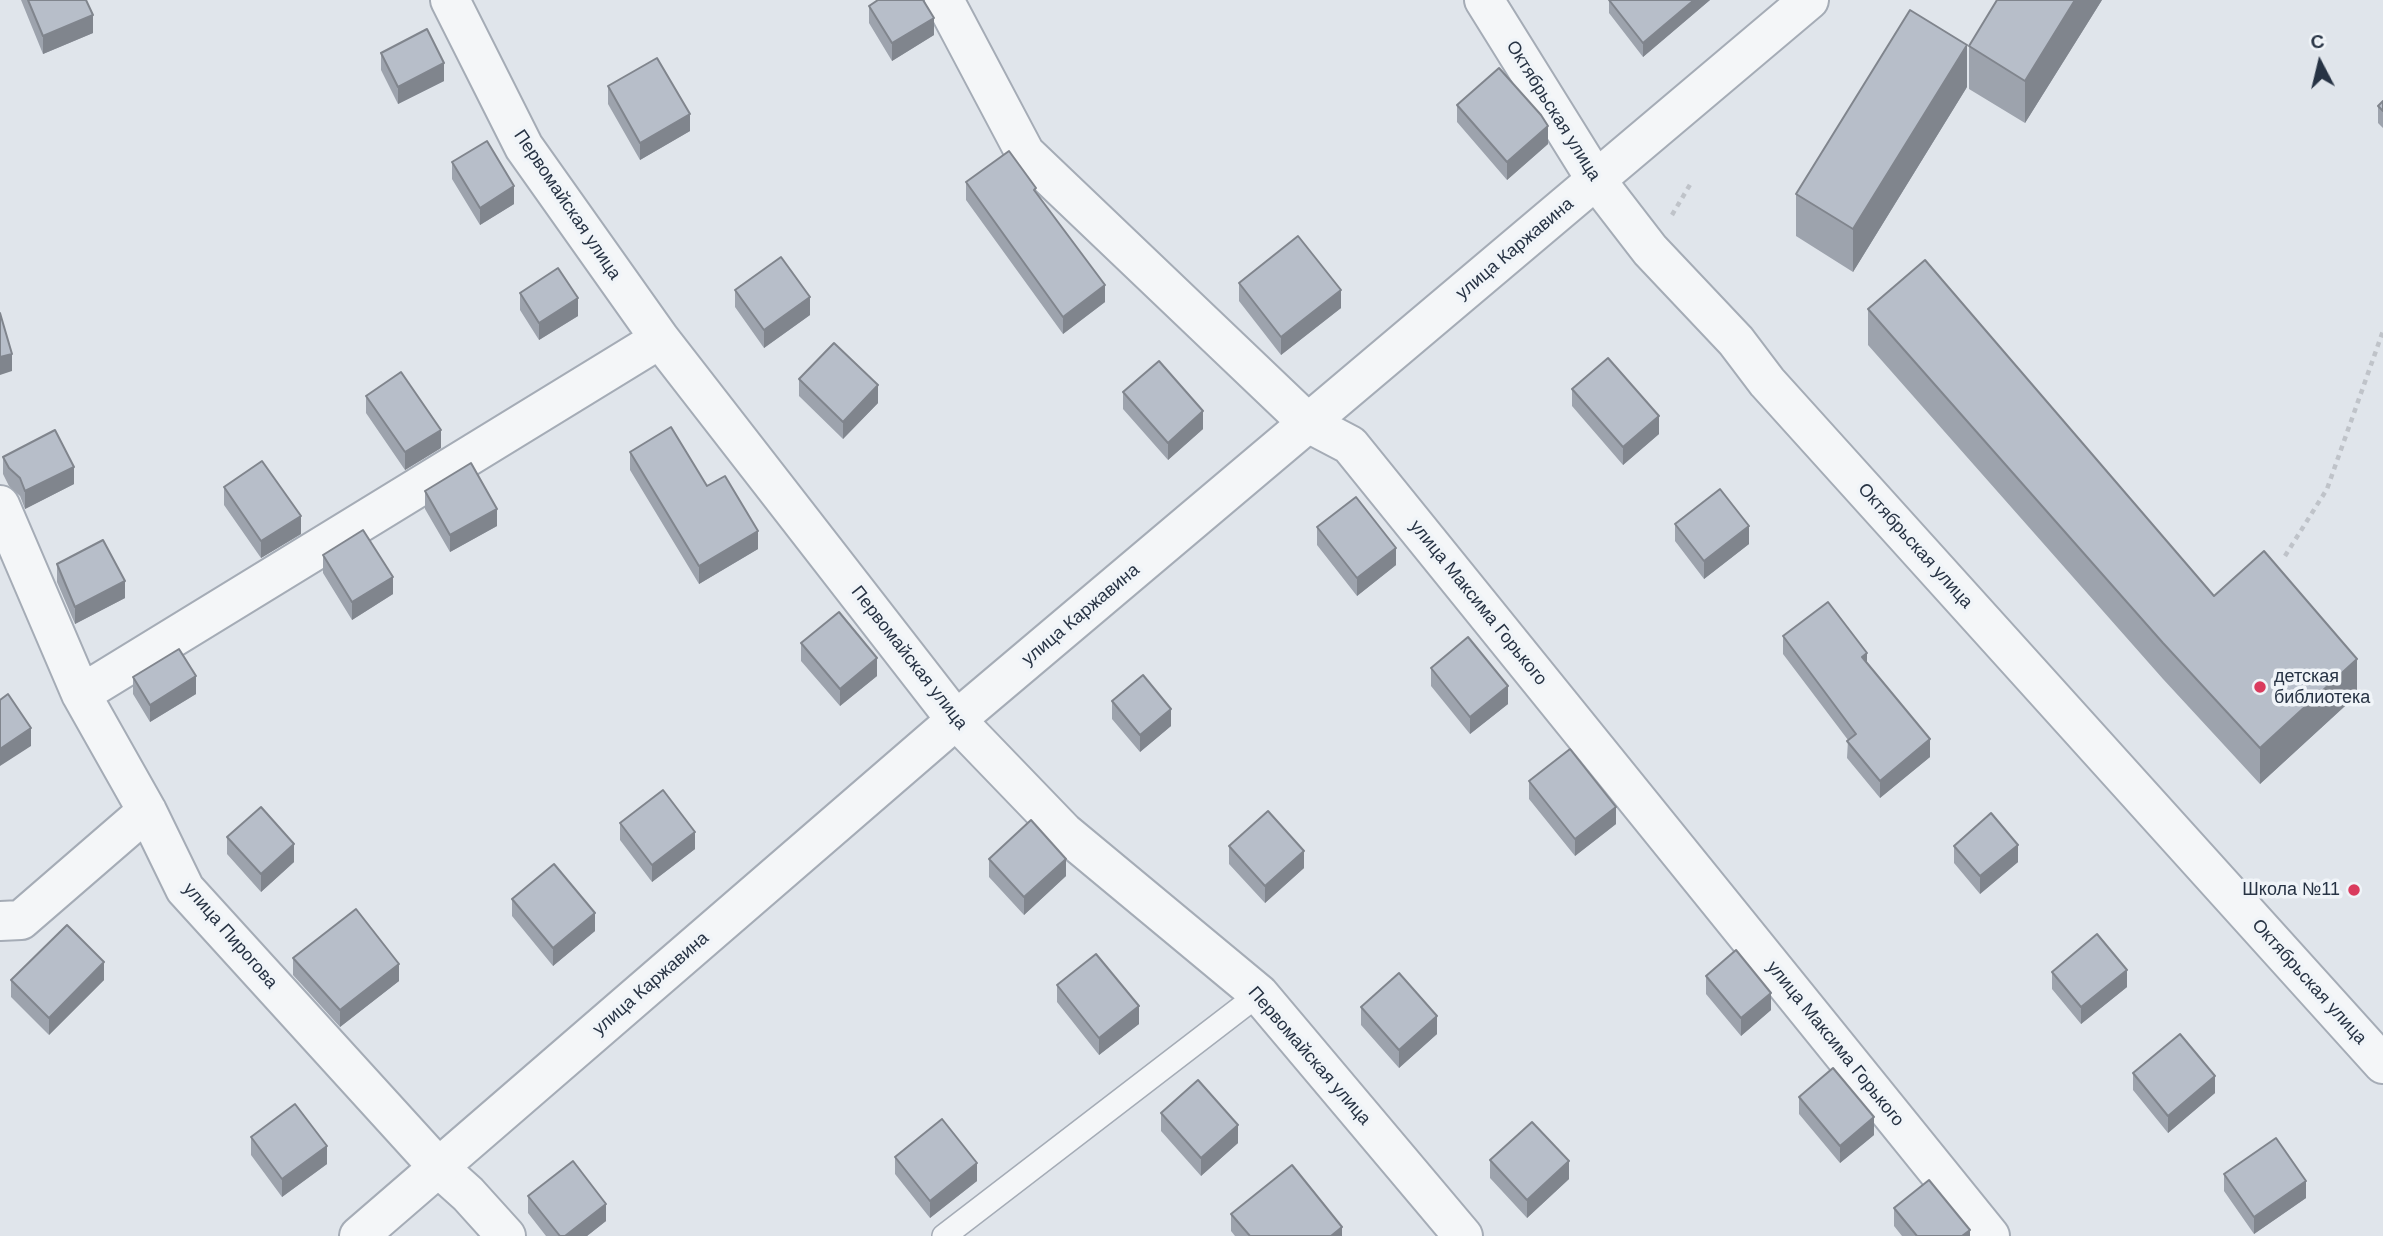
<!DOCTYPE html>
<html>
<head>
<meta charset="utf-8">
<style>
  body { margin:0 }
  #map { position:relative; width:2383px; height:1236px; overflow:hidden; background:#e0e5eb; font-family:Helvetica,sans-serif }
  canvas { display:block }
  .north { position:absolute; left:2285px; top:28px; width:70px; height:70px; -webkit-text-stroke:5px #f0f4f8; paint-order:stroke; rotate:353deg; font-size:19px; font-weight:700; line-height:28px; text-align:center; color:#273344 }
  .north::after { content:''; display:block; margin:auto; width:24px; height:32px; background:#273344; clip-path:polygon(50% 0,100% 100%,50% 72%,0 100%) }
</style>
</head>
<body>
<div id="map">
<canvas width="2383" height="1236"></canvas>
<div class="north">С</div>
</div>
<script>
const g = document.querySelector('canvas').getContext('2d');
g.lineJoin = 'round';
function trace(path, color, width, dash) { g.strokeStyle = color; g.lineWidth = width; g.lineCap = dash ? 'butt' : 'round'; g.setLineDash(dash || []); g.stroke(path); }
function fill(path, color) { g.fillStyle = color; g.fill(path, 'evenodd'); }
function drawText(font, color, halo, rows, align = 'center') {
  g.font = font + ' Helvetica,sans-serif'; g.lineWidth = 7; g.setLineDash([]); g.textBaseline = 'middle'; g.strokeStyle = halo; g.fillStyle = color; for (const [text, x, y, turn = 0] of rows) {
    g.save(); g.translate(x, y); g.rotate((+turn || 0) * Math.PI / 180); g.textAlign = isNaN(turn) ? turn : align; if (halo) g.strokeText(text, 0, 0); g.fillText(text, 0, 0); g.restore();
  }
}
const service = new Path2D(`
  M944 1236 1259 994`);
const minor = new Path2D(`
  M450 0 524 147 660 339 956 720 1064 832 1259 994 1463 1236
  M944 0 1025 153 1308 423 1350 445 1990 1236
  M1484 0 1596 180
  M0 505 81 694 147 811 185 889 439 1168 468 1194 506 1236
  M81 694 660 339
  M0 921 21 920 147 811`);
const tertiary = new Path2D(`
  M1596 180 1650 250 1736 341 1767 382 2383 1064
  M359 1236 956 720 1809 0`);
trace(service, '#a5acb6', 26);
trace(minor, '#a5acb6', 42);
trace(tertiary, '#a5acb6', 42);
trace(new Path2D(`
  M1672 215 1691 183
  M2285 556 2327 489 2383 331`), '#bfc3c9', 4.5, [5, 5]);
trace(service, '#f4f6f8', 23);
trace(minor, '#f4f6f8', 38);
trace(tertiary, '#f4f6f8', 38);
fill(new Path2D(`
  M21 0H86L93 33 43 54Z
  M1609 0H1710L1643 57 1609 13Z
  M2102 0 2025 123 1969 89V46Z
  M869 6 934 35 892 61 869 23Z
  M381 53 444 81 398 104 381 70Z
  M608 86 690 131 640 160 608 104Z
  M1967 87 1853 272 1796 236V194Z
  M2383 101V128L2378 123V106Z
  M1457 105 1548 144 1507 180 1457 122Z
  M452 162 514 204 480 225 452 179Z
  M966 182 1036 194 1105 302 1063 334 966 200Z
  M1239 283 1341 308 1281 355 1239 301Z
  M735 290 810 315 764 348 735 307Z
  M520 293 578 316 539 340 520 310Z
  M1868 309 2214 596 2357 695 2260 784 2163 679 1868 345Z
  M799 379 878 403 843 439 799 396Z
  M1572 389 1659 434 1623 465 1572 406Z
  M1123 392 1203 429 1168 460 1123 409Z
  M366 396 441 448 405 470 366 413Z
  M630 452 707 486 758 549 699 584 630 470Z
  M3 457 74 484 25 509 20 496 9 486 3 474Z
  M224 487 301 534 261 558 224 505Z
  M425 491 497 526 450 552 425 509Z
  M1675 524 1749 544 1704 579 1675 541Z
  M1317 527 1396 565 1357 596 1317 545Z
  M323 555 393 594 352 620 323 573Z
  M57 564 125 598 75 624 57 582Z
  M1783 636 1867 664 1930 757 1880 798 1847 758 1848 740 1783 654Z
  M801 643 877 676 840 706 801 661Z
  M1431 668 1508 704 1470 734 1431 686Z
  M133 677 196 694 150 722 133 694Z
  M1112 701 1171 726 1140 752 1112 719Z
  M1529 781 1616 824 1575 856 1529 799Z
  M620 823 695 849 652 882 620 840Z
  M227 837 294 862 261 892 227 854Z
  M1229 846 1304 868 1265 903 1229 864Z
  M1954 846 2018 862 1980 894 1954 863Z
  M989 859 1066 876 1024 915 989 877Z
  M512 899 595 931 553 966 512 916Z
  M293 958 399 981 340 1027 293 975Z
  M2052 972 2127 987 2081 1024 2052 989Z
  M1706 976 1771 1010 1741 1036 1706 994Z
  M11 980H104L49 1035 11 997Z
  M1057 985 1139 1024 1099 1055 1057 1002Z
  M1361 1007 1437 1034 1399 1068 1361 1025Z
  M2133 1073 2215 1093 2168 1133 2133 1090Z
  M1799 1097 1874 1135 1840 1163 1799 1114Z
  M1161 1113 1238 1143 1201 1176 1161 1131Z
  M251 1137 327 1164 282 1197 251 1155Z
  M895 1157 977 1181 930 1218 895 1174Z
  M1490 1160 1569 1179 1527 1218 1490 1178Z
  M2224 1174 2306 1198 2254 1234 2224 1191Z
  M528 1196 606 1221 587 1236H546L528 1213Z
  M1894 1208 1970 1236H1902L1894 1226Z
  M1231 1214 1342 1236H1235L1231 1231Z`), '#9da3ad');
fill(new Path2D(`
  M1694 0H1710L1643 57V43Z
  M2075 0H2102L2025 123V81Z
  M93 15V33L43 54V36Z
  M934 18V35L892 61V43Z
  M1967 45V87L1853 272V229Z
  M444 63V81L398 104V87Z
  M690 114V131L640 160V143Z
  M1548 126V144L1507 180V162Z
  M514 186V204L480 225V208Z
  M1105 285V302L1063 334V317Z
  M1341 290V308L1281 355V337Z
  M810 297V315L764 348V330Z
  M578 298V316L539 340V323Z
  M12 354V371L0 375V357Z
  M878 385V403L843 439V422Z
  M1203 411V429L1168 460V443Z
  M1659 416V434L1623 465V447Z
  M441 430V448L405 470V452Z
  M74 467V484L25 509V491Z
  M497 509V526L450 552V535Z
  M301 516V534L261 558V541Z
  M1749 526V544L1704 579V561Z
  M758 531V549L699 584V566Z
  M1396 548V565L1357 596V578Z
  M393 577V594L352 620V602Z
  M125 581V598L75 624V607Z
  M1867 653V670L1862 657Z
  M877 658V676L840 706V689Z
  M2357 659V695L2260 784V748Z
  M196 676V694L150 722V705Z
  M1508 686V704L1470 734V717Z
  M1171 709V726L1140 752V735Z
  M31 728V746L0 766V749Z
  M1930 739V757L1880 798V781Z
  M1616 807V824L1575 856V839Z
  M695 832V849L652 882V865Z
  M294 844V862L261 892V874Z
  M2018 845V862L1980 894V876Z
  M1304 851V868L1265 903V886Z
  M1066 859V876L1024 915V897Z
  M595 913V931L553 966V948Z
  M104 962V980L49 1035V1018Z
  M399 964V981L340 1027V1010Z
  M2127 970V987L2081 1024V1007Z
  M1771 993V1010L1741 1036V1018Z
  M1139 1006V1024L1099 1055V1038Z
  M1437 1016V1034L1399 1068V1050Z
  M2215 1076V1093L2168 1133V1116Z
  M1874 1117V1135L1840 1163V1146Z
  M1238 1125V1143L1201 1176V1158Z
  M327 1146V1164L282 1197V1179Z
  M1569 1161V1179L1527 1218V1200Z
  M977 1163V1181L930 1218V1201Z
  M2306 1181V1198L2254 1234V1217Z
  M606 1204V1221L587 1236H565Z
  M1342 1227V1236H1331Z
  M1970 1230V1236H1962Z`), '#80858d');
const building = new Path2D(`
  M28 0H86L93 15 43 36Z
  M878 0H923L934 18 892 43 869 6Z
  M1609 0H1694L1643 43Z
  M1997 0H2075L2025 81 1969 46Z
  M1910 10 1967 45 1853 229 1796 194Z
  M427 29 444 63 398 87 381 53Z
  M657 58 690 114 640 143 608 86Z
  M1499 68 1541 115 1548 126 1507 162 1457 105Z
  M2383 101V111L2378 106Z
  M487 141 514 186 480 208 452 162Z
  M1009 151 1036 188 1034 190 1105 285 1063 317 966 182Z
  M1298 236 1341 290 1281 337 1239 283Z
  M781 257 810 297 764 330 735 290Z
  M1925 260 2214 596 2264 551 2357 659 2260 748 2163 643 1868 309Z
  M558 268 578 298 539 323 520 293Z
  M0 313 12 354 0 357Z
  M834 343 878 385 843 422 799 379Z
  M1608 358 1659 416 1623 447 1572 389Z
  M1159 361 1203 411 1168 443 1123 392Z
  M401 372 441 430 405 452 366 396Z
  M671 427 707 486 725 476 758 531 699 566 630 452Z
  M55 430 74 467 25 491 20 478 9 468 3 457Z
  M262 461 301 516 261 541 224 487Z
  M471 463 497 509 450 535 425 491Z
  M1720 489 1749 526 1704 561 1675 524Z
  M1356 497 1396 548 1357 578 1317 527Z
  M363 530 393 577 352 602 323 555Z
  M103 540 125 581 75 607 57 564Z
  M1828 602 1867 653 1862 657 1930 739 1880 781 1847 741 1856 734 1783 636Z
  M839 612 877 658 840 689 801 643Z
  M1468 637 1508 686 1470 717 1431 668Z
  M179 649 196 676 150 705 133 677Z
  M1143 675 1171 709 1140 735 1112 701Z
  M8 694 31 728 0 749V700Z
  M1570 749 1616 807 1575 839 1529 781Z
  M663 790 695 832 652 865 620 823Z
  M261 807 294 844 261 874 227 837Z
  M1268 811 1304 851 1265 886 1229 846Z
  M1991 813 2018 845 1980 876 1954 846Z
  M1031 820 1066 859 1024 897 989 859Z
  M554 864 595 913 553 948 512 899Z
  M356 909 399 964 340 1010 293 958Z
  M67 925 104 962 49 1018 11 980Z
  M2097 934 2127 970 2081 1007 2052 972Z
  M1736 950 1771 993 1741 1018 1706 976Z
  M1096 954 1139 1006 1099 1038 1057 985Z
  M1399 973 1437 1016 1399 1050 1361 1007Z
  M2180 1034 2215 1076 2168 1116 2133 1073Z
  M1833 1068 1874 1117 1840 1146 1799 1097Z
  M1198 1080 1238 1125 1201 1158 1161 1113Z
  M295 1104 327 1146 282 1179 251 1137Z
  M942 1119 977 1163 930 1201 895 1157Z
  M1532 1122 1569 1161 1527 1200 1490 1160Z
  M2276 1138 2306 1181 2254 1217 2224 1174Z
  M573 1161 606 1204 565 1236H560L528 1196Z
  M1292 1165 1342 1227 1331 1236H1250L1231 1214Z
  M1929 1180 1970 1230 1962 1236H1917L1894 1208Z`);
fill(building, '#b7bec9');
trace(building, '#80858d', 2);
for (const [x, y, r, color] of [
  [2260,687,7,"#da3b5d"],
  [2354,890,7,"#da3b5d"]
]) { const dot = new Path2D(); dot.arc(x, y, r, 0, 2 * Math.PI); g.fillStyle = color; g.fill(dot); trace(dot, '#f0f4f8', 2.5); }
drawText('18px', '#273344', '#f0f4f8', [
  ["Октябрьская улица",1553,111,58],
  ["Первомайская улица",567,205,56],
  ["улица Каржавина",1515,249,-40],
  ["Октябрьская улица",1915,546,48],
  ["улица Максима Горького",1478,603,51],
  ["улица Каржавина",1081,615,-40],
  ["Первомайская улица",909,658,52],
  ["улица Пирогова",230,936,49],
  ["Октябрьская улица",2309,982,48],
  ["улица Каржавина",651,984,-41],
  ["улица Максима Горького",1835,1044,51],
  ["Первомайская улица",1309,1056,49]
]);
drawText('18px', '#273344', '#f0f4f8', [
  ["детская",2274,677],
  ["библиотека",2274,698],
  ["Школа №11",2340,890,"right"]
], 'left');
</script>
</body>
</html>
